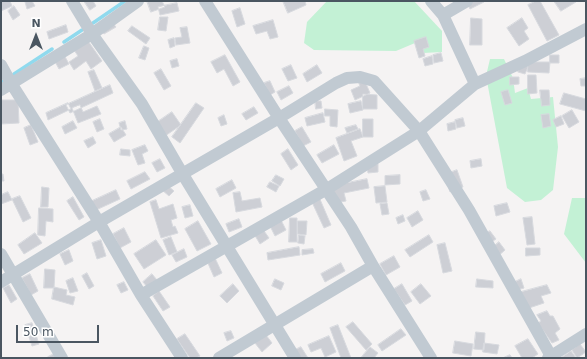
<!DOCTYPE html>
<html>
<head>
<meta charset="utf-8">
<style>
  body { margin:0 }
  #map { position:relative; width:587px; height:359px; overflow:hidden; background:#f5f3f3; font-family:"DejaVu Sans",sans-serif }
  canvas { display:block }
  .frame { position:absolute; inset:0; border:2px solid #4a5661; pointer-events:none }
  .north { position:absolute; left:16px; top:16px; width:40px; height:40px; -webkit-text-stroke:3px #fff; paint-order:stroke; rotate:0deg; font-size:11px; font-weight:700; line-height:16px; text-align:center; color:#4a5661 }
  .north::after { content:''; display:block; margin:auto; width:14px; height:18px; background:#4a5661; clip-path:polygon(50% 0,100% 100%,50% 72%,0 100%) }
  .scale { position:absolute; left:16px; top:325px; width:83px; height:18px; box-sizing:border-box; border:2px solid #4a5661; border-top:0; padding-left:5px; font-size:12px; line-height:14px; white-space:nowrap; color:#4a5661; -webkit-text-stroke:3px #fff; paint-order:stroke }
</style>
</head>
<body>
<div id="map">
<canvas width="587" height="359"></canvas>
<div class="frame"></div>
<div class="north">N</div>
<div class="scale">50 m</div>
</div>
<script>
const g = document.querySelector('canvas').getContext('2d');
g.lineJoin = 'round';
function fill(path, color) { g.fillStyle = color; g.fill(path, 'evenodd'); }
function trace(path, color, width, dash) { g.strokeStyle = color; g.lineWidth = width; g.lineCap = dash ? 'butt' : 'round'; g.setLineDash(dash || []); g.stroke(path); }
fill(new Path2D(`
  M327 1H414L442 31V52L423 53 415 43 396 51 314 50 304 43 307 22Z
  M490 59H504L513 78 515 93 528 88 531 99 553 97 558 147 553 190 541 200 525 202 507 188 486 76Z
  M572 198H586V263L564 234Z`), '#c3f1d5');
trace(new Path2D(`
  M93 23 125 1
  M64 42 82 30
  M14 74 52 49
  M1 83 5 80`), '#90daee', 3.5);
const building = new Path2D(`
  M1 1H10L12 6 1 11Z
  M27 1H32L35 6 27 9 25 2Z
  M84 1H93L96 6 90 10Z
  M147 1H162L165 7 151 12Z
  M283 1H305L306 5 288 13Z
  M472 1H483L484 2 470 9 467 3Z
  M536 1H540L559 35 547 41 528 5Z
  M554 1H576V2L561 11Z
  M177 3 179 11 160 15 158 7Z
  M14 6 20 15 13 20 8 11Z
  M240 8 245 24 237 27 232 11Z
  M160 17H168L166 31 158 30Z
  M471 18 482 19V45H470Z
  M522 18 528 28 524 31 529 39 519 46 507 28Z
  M273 20 278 37 270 39 267 31 256 34 253 26Z
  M111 21 116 27 104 34 100 28Z
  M66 25 68 32 49 39 47 32Z
  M132 26 150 38 146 44 128 31Z
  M187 27 190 43 176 45 175 38 182 37 180 28Z
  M426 37 429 47 423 49 425 56 419 58 414 41Z
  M86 38 102 61 91 69 86 61 74 70 69 62 78 56 72 47Z
  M174 38 175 46 170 48 168 40Z
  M144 46 149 48 145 60 139 58Z
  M63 53 69 64 59 69 53 58Z
  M441 53 443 61 434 63 433 55Z
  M225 55 240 82 233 86 224 69 217 73 211 62Z
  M550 55H559V63H550Z
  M432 56 433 64 425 66 423 59Z
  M177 59 179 66 172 68 170 61Z
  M528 62H550L549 73 528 72Z
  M291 65 297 78 288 81 282 69Z
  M317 65 322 73 307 82 303 74Z
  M520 65 528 67 525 74 518 72Z
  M161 69 171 86 164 90 154 73Z
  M94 70 102 88 95 91 88 72Z
  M361 72 370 93 355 100 351 90 360 86 355 74Z
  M528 75H536L537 93 528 94Z
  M510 77H519V84L510 85Z
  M586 78V86H581L580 79Z
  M270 81 275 92 270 95 264 83Z
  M110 85 113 93 70 113 66 105Z
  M289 86 293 93 281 100 277 92Z
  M508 90 512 103 505 105 501 92Z
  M540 90H549L550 105 542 106Z
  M564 93 586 99V111L560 104Z
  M363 94 377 95V109H363Z
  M1 97V100H18L19 123 1 124Z
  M315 101H321L322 108 316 109Z
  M361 101 363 110 350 113 348 104Z
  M68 103 71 109 48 120 46 113Z
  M196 103 204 108 180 143 172 137Z
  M80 105 83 112 97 106 101 114 78 123 72 108Z
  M254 107 258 113 246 120 242 114Z
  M325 109 338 110 337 127 330 126V116H325Z
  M572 110 579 122 569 128 562 116Z
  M172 112 181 125 165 136 156 123Z
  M323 113 325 122 307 126 305 118Z
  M549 114 551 126 543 128 541 115Z
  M224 115 227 124 221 126 218 118Z
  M561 116 564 124 556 127 553 120Z
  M463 118 465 126 457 128 455 120Z
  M100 119 104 129 97 132 93 122Z
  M363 119H373V137H363Z
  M73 121 77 128 65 134 62 127Z
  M125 121 127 129 121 130 119 123Z
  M455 122 456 129 448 131 447 124Z
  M31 125 38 142 30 145 24 128Z
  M356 125 358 129 347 133 345 128Z
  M121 127 126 135 114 142 109 134Z
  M302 127 311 142 303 146 295 131Z
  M360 129 363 137 351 141 357 156 344 161 336 138Z
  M93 137 96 143 88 148 84 141Z
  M145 145 148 151 142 154 145 163 138 165 132 150Z
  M334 145 339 154 322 163 317 155Z
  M121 149 130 150V156L120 155Z
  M288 149 298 165 291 170 281 154Z
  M160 159 165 168 157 172 152 163Z
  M481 159 482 166 471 168 470 161Z
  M378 164V172L368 173 367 166Z
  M457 170 463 187 450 192 444 175Z
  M145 172 150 179 131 189 127 181Z
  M1 174H3L4 181H1Z
  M276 175 284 179 280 186 272 181Z
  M400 175V184L385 185V176Z
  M367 179 369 188 344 193 346 201 336 203 332 186Z
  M232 180 236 188 220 197 216 189Z
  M270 182 279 186 276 192 267 187Z
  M167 185 174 191 169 196 162 190Z
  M385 186 387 202 376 203 374 187Z
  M42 187 49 188 48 207H41Z
  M116 190 120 199 96 210 92 201Z
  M426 190 430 199 423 201 420 192Z
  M8 192 12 200 1 204V195Z
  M240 192 242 201 260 198 262 207 236 212 233 193Z
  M20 196 31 218 23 222 12 199Z
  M73 197 84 217 79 220 67 201Z
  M319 197 331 225 324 228 311 200Z
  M156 200 159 209 173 204 177 218 171 220 173 227 175 226 178 233 161 238 150 202Z
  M387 203 389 214 382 215 380 204Z
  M507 203 510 212 496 216 494 206Z
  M190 205 193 216 185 218 182 207Z
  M39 208 53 209V222L46 221 45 236 38 235Z
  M418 211 423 220 412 227 407 218Z
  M403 215 405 221 398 224 396 218Z
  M532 217 535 244 527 245 523 218Z
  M280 218 286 230 275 236 269 224Z
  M290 218H297V242H289Z
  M239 219 242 227 229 232 226 224Z
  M198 221 211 244 197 251 185 229Z
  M298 221H307L306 235 298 234Z
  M124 228 131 242 120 248 113 234Z
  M262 228 269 238 260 244 254 234Z
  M490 231 496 239 490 243 485 234Z
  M35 233 42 243 24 254 18 245Z
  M299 235 305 236 304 244 298 243Z
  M429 235 433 242 410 257 405 250Z
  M171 237 177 252 169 255 163 240Z
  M101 240 106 256 97 259 92 243Z
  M156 240 166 255 144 269 134 254Z
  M499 242 505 250 497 257 491 249Z
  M445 243 452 271 443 273 437 245Z
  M299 247 300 255 268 260 267 253Z
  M526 248H540V255L526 256Z
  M184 249 187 257 176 262 172 255Z
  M313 249 314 253 302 255V250Z
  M69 250 73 261 65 265 60 254Z
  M394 256 400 267 386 275 380 264Z
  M215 258 222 273 214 277 207 261Z
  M341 263 345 271 325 282 321 274Z
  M45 269 55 270 54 288H44Z
  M87 273 94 286 89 289 82 276Z
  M30 274 38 291 31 295 22 278Z
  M152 274 157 280 148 288 143 282Z
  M73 278 78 291 70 293 66 281Z
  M275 279 284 283 281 290 272 286Z
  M477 279 493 281V288L476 287Z
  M521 279 524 288 517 290 515 282Z
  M124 282 128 290 121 293 117 285Z
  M233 284 239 291 227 303 220 296Z
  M402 284 412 301 405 305 394 289Z
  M421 284 431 296 420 304 411 292Z
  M9 285 17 299 11 303 3 288Z
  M547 285 551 293 541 296 544 303 529 308 521 292Z
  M54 287 67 290 66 295 75 297 73 305 52 299Z
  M159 291 170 307 163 311 153 296Z
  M547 311 550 316H553L560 329 555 333 559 340 552 343 538 323 541 321 537 315Z
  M353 322 372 344 366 350 346 327Z
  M32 323 39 344 32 346 25 325Z
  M338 325 351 358H341L330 328Z
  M401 329 406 335 382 351 378 345Z
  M231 331 234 338 227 341 224 333Z
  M476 332 485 333 484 350 474 349Z
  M185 334 200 356 196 358H190L177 339Z
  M266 335 272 343 262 352 255 343Z
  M329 336 336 352 325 357 321 348 311 352 308 345Z
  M528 339 538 354 532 358H522L515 346Z
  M455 341 473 344 471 356 453 353Z
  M484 343 499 345 497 354 483 352Z
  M580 344 586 352 577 358 572 350Z
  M301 347 308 358H300L295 350Z
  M370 347 378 353 374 358H361Z
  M571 351 576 358H561Z
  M56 353 59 358H49L48 357Z
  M510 355 512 358H503Z`);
fill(building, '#cdcfd5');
trace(building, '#d7d9de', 1);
trace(new Path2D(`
  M72 1 92 34 142 104 182 173 295 358
  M205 1 279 118 351 227 373 266 431 358
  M431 1 443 15 475 84
  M443 15 467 1
  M1 65 11 83 99 222 141 295 182 358
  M1 90 92 34 138 1
  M1 254 62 358
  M1 282 99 222 279 118 336 83 347 78 360 77 374 81 419 131 469 210 552 358
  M141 295 327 189 419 131 475 84 525 61 586 29
  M219 358 373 266
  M548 358 586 334`), '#c1cad2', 12);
</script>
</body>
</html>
